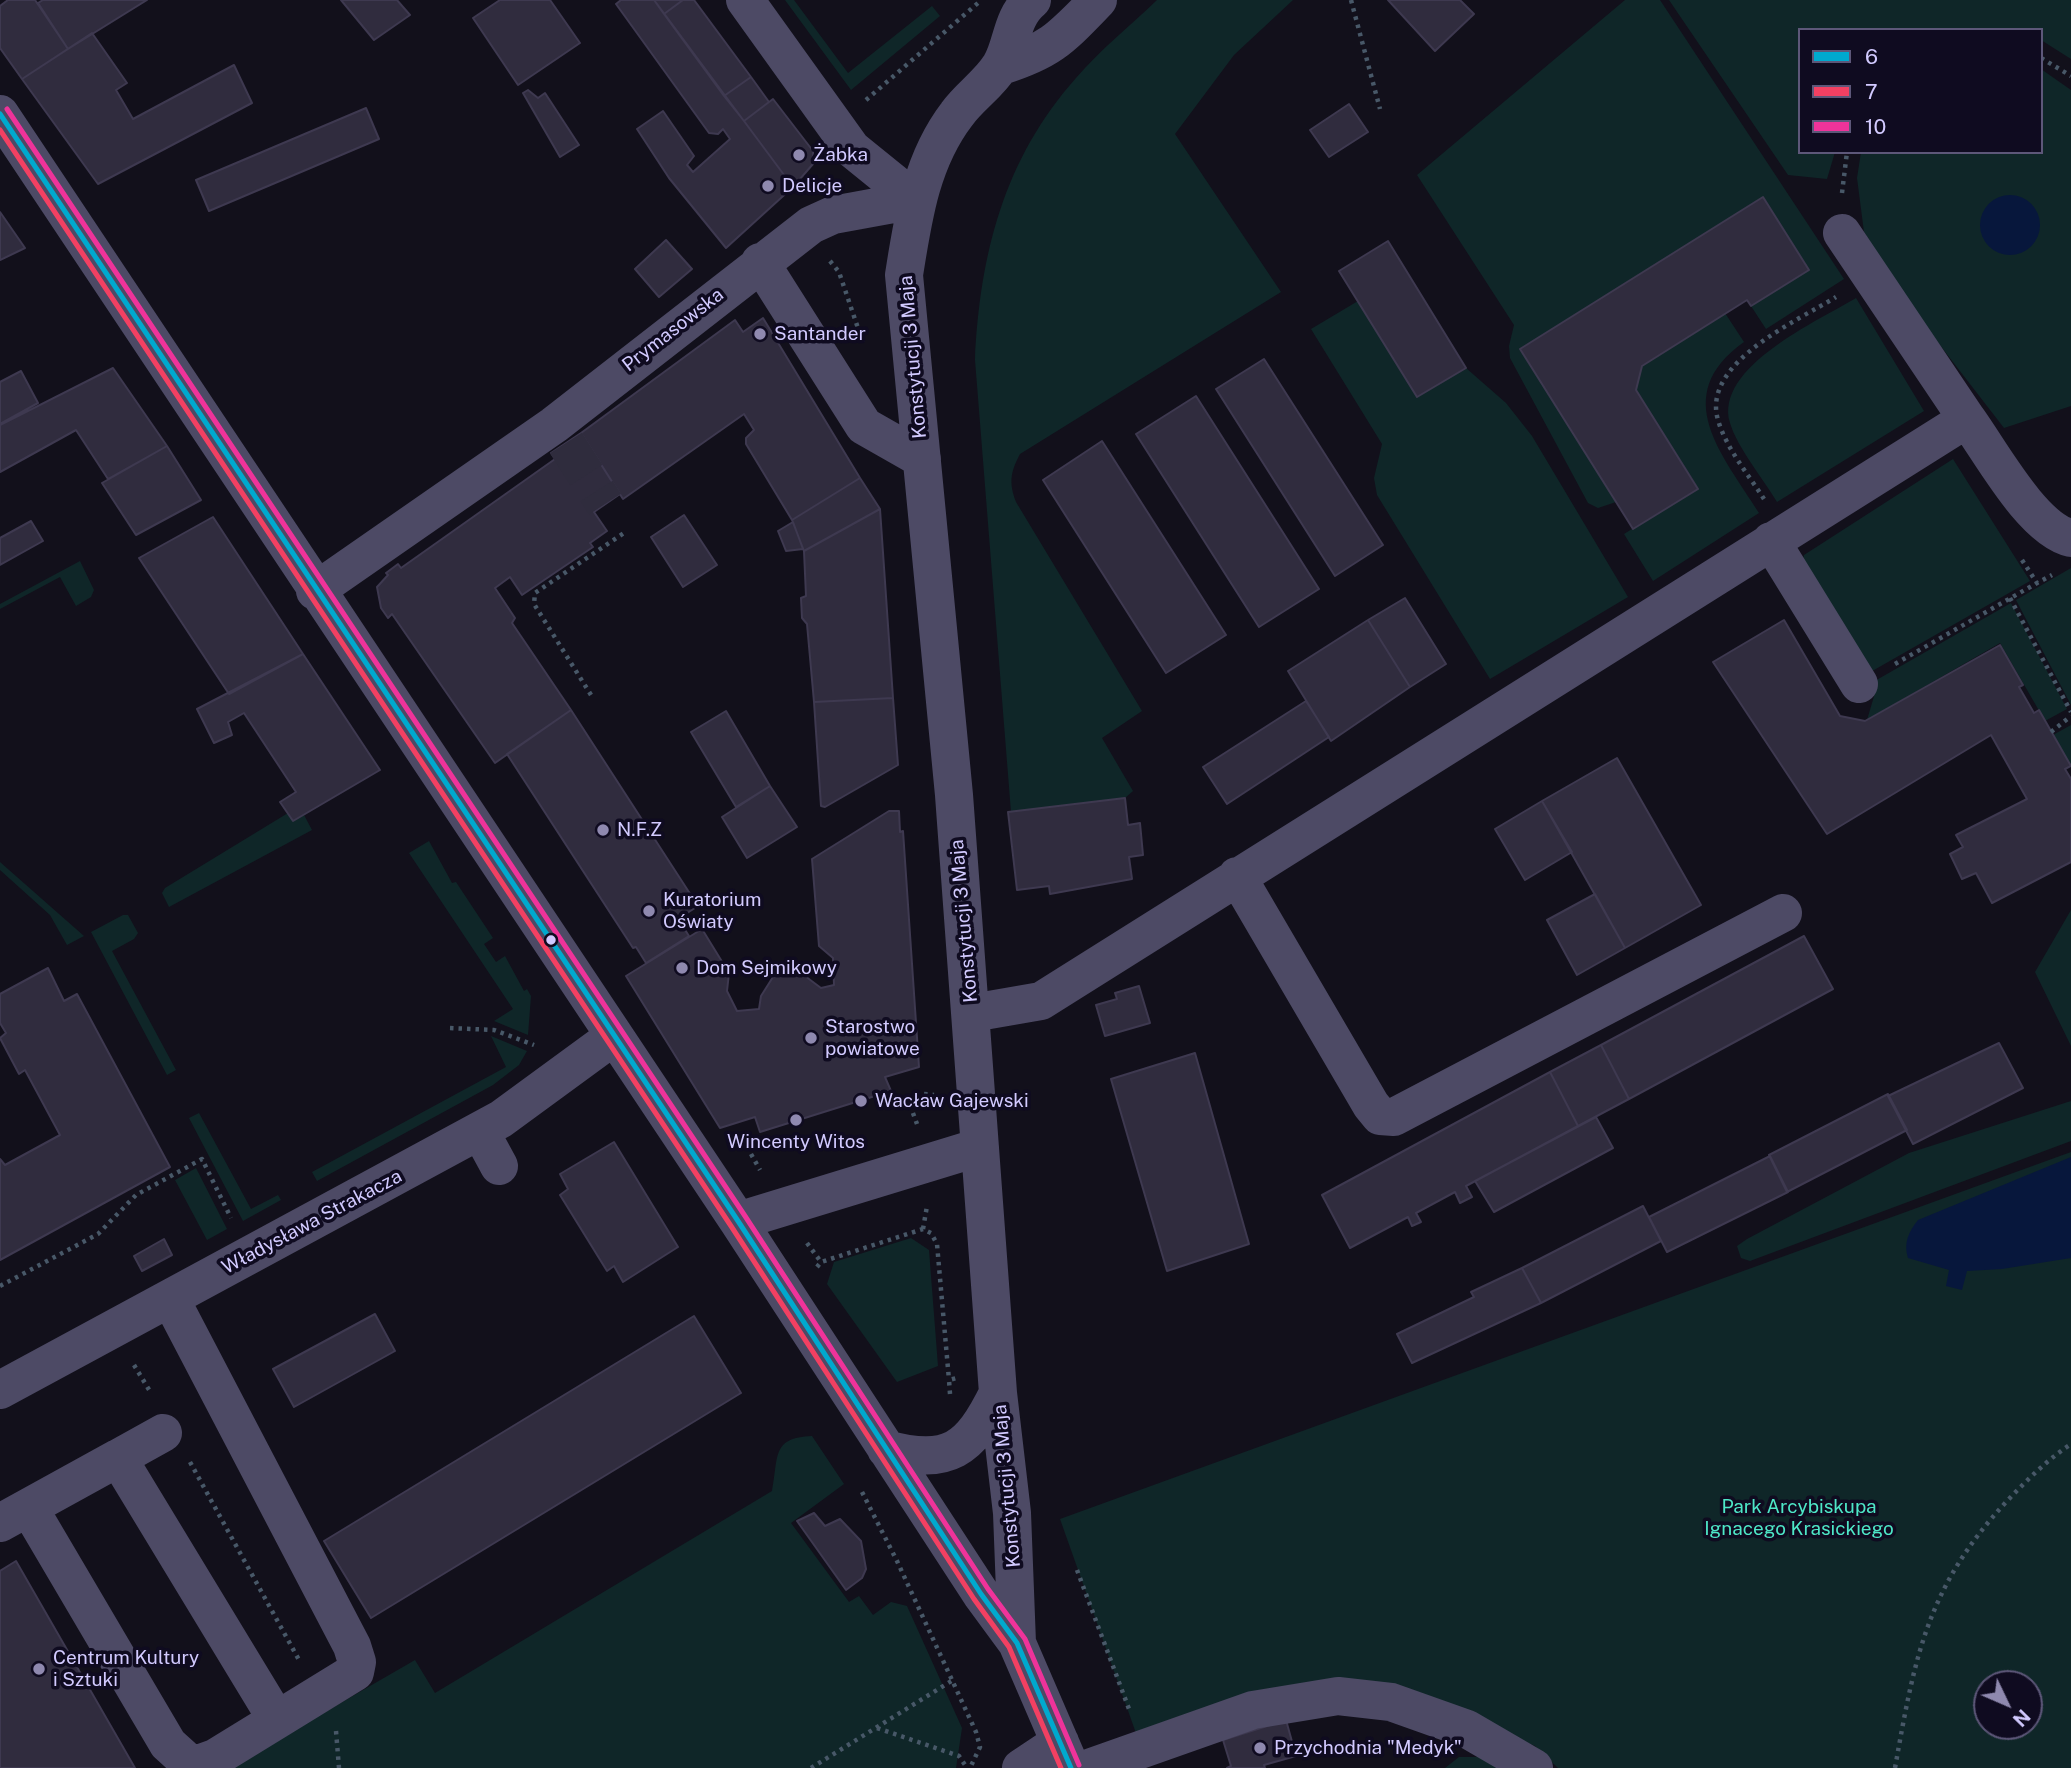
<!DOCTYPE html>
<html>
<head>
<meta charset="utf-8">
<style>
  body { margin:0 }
  #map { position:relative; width:2071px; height:1768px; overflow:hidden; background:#12101b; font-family:"Public Sans",sans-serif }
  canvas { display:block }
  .legend { position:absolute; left:1798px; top:28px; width:245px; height:126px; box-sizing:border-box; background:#0f0b20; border:2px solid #5d5779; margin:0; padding:9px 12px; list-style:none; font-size:21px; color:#d2caff }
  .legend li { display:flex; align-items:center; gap:14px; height:35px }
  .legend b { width:35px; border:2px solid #5d5779 }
  .north { position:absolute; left:1973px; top:1670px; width:70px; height:70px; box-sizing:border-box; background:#0f0b20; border:2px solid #5d5779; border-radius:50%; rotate:134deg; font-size:19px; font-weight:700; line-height:28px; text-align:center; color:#d2caff }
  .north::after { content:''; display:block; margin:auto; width:24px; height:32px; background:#8f89af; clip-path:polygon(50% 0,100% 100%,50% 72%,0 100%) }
</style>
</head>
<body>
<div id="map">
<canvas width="2071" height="1768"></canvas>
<ul class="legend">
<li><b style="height:9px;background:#00a9ce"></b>6</li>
<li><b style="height:9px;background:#f24062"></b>7</li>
<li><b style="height:9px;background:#ef339a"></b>10</li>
</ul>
<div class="north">N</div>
</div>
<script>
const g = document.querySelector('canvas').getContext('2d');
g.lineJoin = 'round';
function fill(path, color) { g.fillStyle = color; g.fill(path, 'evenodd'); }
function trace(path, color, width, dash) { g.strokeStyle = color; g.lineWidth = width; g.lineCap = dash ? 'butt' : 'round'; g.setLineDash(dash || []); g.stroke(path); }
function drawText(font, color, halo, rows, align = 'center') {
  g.font = font + ' "Public Sans",sans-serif'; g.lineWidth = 7; g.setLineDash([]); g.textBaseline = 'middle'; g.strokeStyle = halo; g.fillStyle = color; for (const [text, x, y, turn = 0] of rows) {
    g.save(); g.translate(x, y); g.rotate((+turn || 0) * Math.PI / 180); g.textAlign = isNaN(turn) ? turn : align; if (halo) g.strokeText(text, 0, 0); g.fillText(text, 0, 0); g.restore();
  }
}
fill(new Path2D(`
  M785 0H794L848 73 932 6 940 16 851 90Z
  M1157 0H1293L1234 55 1175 134 1281 292 1020 454C1010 473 1009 483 1016 502L1142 711 1102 738 1133 791 1125 798 1011 812 975 360C980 254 1004 159 1076 78 1100 50 1130 26 1157 0Z
  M1625 0H1660L1844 279 1766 329 1751 306 1808 269 1763 197 1521 349 1616 502 1598 508 1588 503 1510 358 1509 346 1514 325 1417 175Z
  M1669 0H2071V59L2041 40V30H1800V152H1835L1827 179 1788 175Z
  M2041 69 2071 90V406L2004 428 1905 300 1864 232 1857 178 1861 152H2041Z
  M1856 298 1924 411 1777 502C1764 480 1737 447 1730 423 1714 367 1818 321 1856 298Z
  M1358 301 1417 397 1466 368 1506 403 1532 436 1628 597 1490 679 1377 495 1374 478 1382 444 1311 329Z
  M1725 313 1744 342C1668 396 1723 455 1759 513L1653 581 1624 534 1698 488 1636 390 1642 366Z
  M1953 459 2030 581 1867 674 1801 567 1804 555Z
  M80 561 94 590 91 597 76 606 60 577 0 609V604Z
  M2071 568V705L2016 600Z
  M2011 603 2067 709 2045 721 2000 643 1867 720 1875 693 1873 682Z
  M2071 725V767L2053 735Z
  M288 813 293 821 304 815 312 830 169 907 162 893 165 888Z
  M429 841 452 883 456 882 493 938 484 944 496 962 505 956 524 991 527 989 531 996 528 1035 494 1021 513 1009 409 853Z
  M0 862 84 936 67 945 50 915 0 870Z
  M2071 910V1046L2035 972Z
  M123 915H128L138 933 134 939 112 951 176 1070 167 1075 91 932Z
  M491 1036 527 1051 519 1065 493 1085 317 1181 312 1172 506 1067Z
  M2071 1101V1141L1750 1261 1741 1258 1737 1246 1747 1239 1909 1153Z
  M199 1113 251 1209 278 1195 281 1200 243 1221 189 1118Z
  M2071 1152V1768H1558L1535 1746 1398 1688 1137 1736 1060 1519ZM1987 1684H2029V1726H1987Z
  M196 1168 227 1229 207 1240 175 1180Z
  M911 1238 929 1250 938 1366 897 1382 827 1284 834 1262Z
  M812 1436 844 1484 791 1523 849 1602 859 1596 873 1615 891 1602 907 1606 962 1728 956 1768H228L415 1660 435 1693 772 1491C779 1456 771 1438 812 1436Z
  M1459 1757H1483L1509 1768H1445Z`), '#0f2628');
fill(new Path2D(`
  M1980 225a30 30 0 1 1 60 0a30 30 0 1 1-60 0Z
  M2071 1157V1258L2002 1269 1967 1271 1962 1290 1946 1286 1949 1270 1908 1258C1903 1243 1909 1231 1918 1220Z`), '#07173c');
const building = new Path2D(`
  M8 0H35L68 49 22 79 0 48V6Z
  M43 0H147L68 49 38 3Z
  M341 0H397L410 15 374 40Z
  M500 0H550L580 43 518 85 473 18Z
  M621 0H654L793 187 726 248 669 178 637 129 663 111 694 156 687 165 693 172 730 139 723 129 718 134 709 133 616 4Z
  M654 0H683L664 14Z
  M683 0H694L751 77 724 96 664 14Z
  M1388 0H1460L1474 14 1435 51Z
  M92 33 127 83 116 90 133 119 234 65 252 103 98 184 22 79Z
  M751 77 769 102 744 121 724 96Z
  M528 90 538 98 545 93 579 145 560 157 523 93Z
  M773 99 813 151V164L793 187 744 121Z
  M1349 104 1368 132 1329 157 1310 130Z
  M366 108 379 139 209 211 196 180Z
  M1763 197 1809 270 1751 306 1747 300 1642 366 1636 390 1698 489 1633 529 1520 349Z
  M0 212 25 248 0 260Z
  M666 240 692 269 659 297 635 269Z
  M1388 241 1466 368 1417 397 1339 271Z
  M763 318 860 478 792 520 746 444V438L754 430 744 414 623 499 581 433 735 320 743 332Z
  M1264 359 1383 545 1335 576 1216 389Z
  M113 368 167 446 108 479 76 430 0 472V425Z
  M21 371 38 403 0 424V382Z
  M1196 396 1319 589 1259 627 1136 434Z
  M581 433 620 494 594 512 607 531 590 543 593 547 522 595 510 577 495 588 515 618 512 623 571 710 495 763 392 614 388 618 381 608 377 587 388 575 386 573 398 564 401 568 555 459 551 453Z
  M1102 441 1226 635 1166 673 1043 480Z
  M167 446 201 500 136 535 102 483Z
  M860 478 880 509 804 551 792 520Z
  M880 509 893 698 814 702 807 624 802 618 801 598 806 596 804 551Z
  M684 515 717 565 683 587 651 537Z
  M213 517 303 654 229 694 139 558Z
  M31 521 43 541 0 565V538Z
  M793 522 803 549 786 551 778 531Z
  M1405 598 1446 664 1410 687 1368 620Z
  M1368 620 1410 687 1331 741 1288 671Z
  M1784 620 1840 716 1865 721 2000 645 2023 685 2019 687 2034 713 2039 710 2071 766 2065 769 2071 779V862L1992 903 1976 873 1962 879 1950 854 1963 847 1956 835 2027 799 1991 735 1827 834 1713 662Z
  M303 654 380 770 293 821 280 802 296 792 244 713 228 722 232 735 214 743 197 709Z
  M893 698 898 765 825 807 821 806 814 702Z
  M1306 701 1329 737 1227 804 1203 767Z
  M571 710 698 906 678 919 689 936 646 963 636 947 633 948 507 754Z
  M726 711 770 786 736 807 691 732Z
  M1617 758 1701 905 1625 948 1542 801Z
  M770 786 797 827 747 858 722 817Z
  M1125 798 1128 825 1140 823 1143 855 1129 857 1132 879 1050 894 1049 886 1017 890 1008 812Z
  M1542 801 1572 852 1525 880 1495 829Z
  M889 811H899L900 832 903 831 919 1067 885 1077 891 1091 760 1132 755 1117 720 1128 626 976 702 929 729 973 727 991 737 1011 759 1009 761 996 773 977 785 973 805 976 821 988 834 985 833 958 819 946 812 859Z
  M1595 894 1625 948 1577 975 1547 920Z
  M1804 936 1833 989 1629 1099 1601 1045Z
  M48 968 64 1001 77 994 170 1167 0 1260V1159L5 1165 60 1135 25 1070 19 1074 0 1038 6 1033 0 1023V994Z
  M1139 986 1150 1023 1105 1036 1096 1005 1117 999 1115 993Z
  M1999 1043 2023 1088 1913 1144 1888 1096Z
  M1601 1045 1629 1099 1578 1126 1550 1072Z
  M1195 1053 1249 1244 1167 1271 1111 1079Z
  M1550 1072 1578 1126 1466 1186 1472 1197 1460 1203 1455 1192 1416 1213 1421 1222 1412 1226 1408 1217 1350 1248 1322 1195Z
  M1888 1094 1907 1130 1787 1192 1769 1155Z
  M1596 1117 1613 1148 1494 1212 1475 1181Z
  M614 1142 678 1247 623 1282 614 1266 607 1271 560 1195 568 1189 560 1174Z
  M1770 1156 1788 1192 1667 1252 1649 1217Z
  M1643 1206 1661 1241 1541 1303 1522 1268Z
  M164 1239 172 1255 142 1271 134 1256Z
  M1522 1268 1541 1303 1412 1363 1397 1334 1474 1297 1471 1292Z
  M375 1314 395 1351 294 1407 273 1369Z
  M694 1316 741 1393 371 1618 324 1541Z
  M814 1513 825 1526 840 1519 861 1541 866 1569 862 1578 846 1590 797 1521Z
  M16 1561 135 1768H0V1571Z
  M1286 1720 1296 1756 1264 1765 1265 1768H1227L1231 1766 1223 1740Z`);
fill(building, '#302c3e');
trace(building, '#3e3950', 2);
trace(new Path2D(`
  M566 443 605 504`), '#2f2c3d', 38, [38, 19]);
trace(new Path2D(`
  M1351 0 1380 109
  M2041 58 2071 76
  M866 100 978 3
  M1842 193 1847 152
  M830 261 839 272 863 343
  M1764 499C1748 474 1726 448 1718 420 1701 363 1797 321 1836 297
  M2022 560 2037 583 2052 575
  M2010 598 2071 712
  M1895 664 2037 583
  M591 695 534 604 535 593 624 533
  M2051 732 2071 716
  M450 1028 494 1030 534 1045
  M924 1094 934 1095
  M910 1105 917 1124
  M751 1154 760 1170
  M923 1229 927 1206
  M807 1243 821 1262
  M817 1267 821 1262 923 1229 931 1233 937 1244 949 1380
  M0 1286 98 1234 136 1195 202 1159 231 1218
  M134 1365 151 1393
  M950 1394 949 1380 957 1378
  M190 1462 299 1660
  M862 1492 897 1561 976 1732 980 1747 970 1768
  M1077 1570 1129 1709
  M877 1728 959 1756 967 1768
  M336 1731 339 1768
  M811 1768 953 1680
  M1895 1768C1915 1656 1927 1587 2007 1501 2027 1480 2047 1460 2071 1444`), '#485868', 4.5, [3.5, 5]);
trace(new Path2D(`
  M745 0 852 149 915 200
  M1001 66C1052 50 1062 37 1098 0
  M0 114 738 1221 981 1594 1017 1643 1071 1768
  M1842 233 1967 419
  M760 262 864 426 922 459
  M1771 541 1859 684
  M315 591 554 425 811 225 833 215 915 200
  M1237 876 1371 1105 1380 1116 1394 1117 1783 913
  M972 1013 1041 1001 1967 419C1991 452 2032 529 2071 538
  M480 1131 499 1166
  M738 1221 980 1147
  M0 1390 501 1119 613 1037
  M886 1449C949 1466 970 1450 998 1393
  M118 1458 163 1433
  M29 1508 168 1744 189 1763H201L215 1758 355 1672 357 1662 352 1646 170 1298
  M0 1523 118 1458 277 1720
  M1017 1643 1012 1513 998 1393 954 795 904 275C913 218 921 161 957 114 969 97 989 84 1000 66 1013 46 1010 18 1032 0
  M1021 1768 1060 1742
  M1089 1768 1253 1710 1338 1696 1391 1702 1467 1729 1534 1768`), '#4d4a65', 38);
trace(new Path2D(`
  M0 114 738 1221 981 1594 1017 1643 1071 1768`), '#00a9ce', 5);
trace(new Path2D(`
  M0 130 731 1226 974 1599 1009 1647 1061 1768`), '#f24062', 5);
trace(new Path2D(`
  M7 109 745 1216 988 1589 1025 1639 1079 1765`), '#ef339a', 5);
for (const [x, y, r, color] of [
  [799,155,7,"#8f89af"],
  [768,186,7,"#8f89af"],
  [760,334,7,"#8f89af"],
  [603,830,7,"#8f89af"],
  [649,911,7,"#8f89af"],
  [551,940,6,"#d2caff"],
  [682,968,7,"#8f89af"],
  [811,1038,7,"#8f89af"],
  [861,1101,7,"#8f89af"],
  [796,1120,7,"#8f89af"],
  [39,1669,7,"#8f89af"],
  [1260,1748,7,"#8f89af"]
]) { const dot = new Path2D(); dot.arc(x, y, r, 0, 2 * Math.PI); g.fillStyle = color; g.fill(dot); trace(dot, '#0f0b20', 2.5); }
drawText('19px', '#d2caff', '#0f0b20', [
  ["Żabka",813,155],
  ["Delicje",782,186],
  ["Santander",774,334],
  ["N.F.Z",617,830],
  ["Kuratorium",663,900],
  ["Oświaty",663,922],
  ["Dom Sejmikowy",696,968],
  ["Starostwo",825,1027],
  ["powiatowe",825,1049],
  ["Wacław Gajewski",875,1101],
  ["Wincenty Witos",796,1142,"center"],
  ["Centrum Kultury",53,1658],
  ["i Sztuki",53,1680],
  ["Przychodnia \"Medyk\"",1274,1748]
], 'left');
drawText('19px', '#d2caff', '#0f0b20', [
  ["Prymasowska",673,330,-38],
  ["Konstytucji 3 Maja",913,357,-95],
  ["Konstytucji 3 Maja",964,921,-95],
  ["Władysława Strakacza",312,1222,-28],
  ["Konstytucji 3 Maja",1007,1486,-95]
]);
drawText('19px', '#4ee7c7', '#0f0b20', [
  ["Park Arcybiskupa",1799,1507],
  ["Ignacego Krasickiego",1799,1529]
]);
</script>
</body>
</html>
